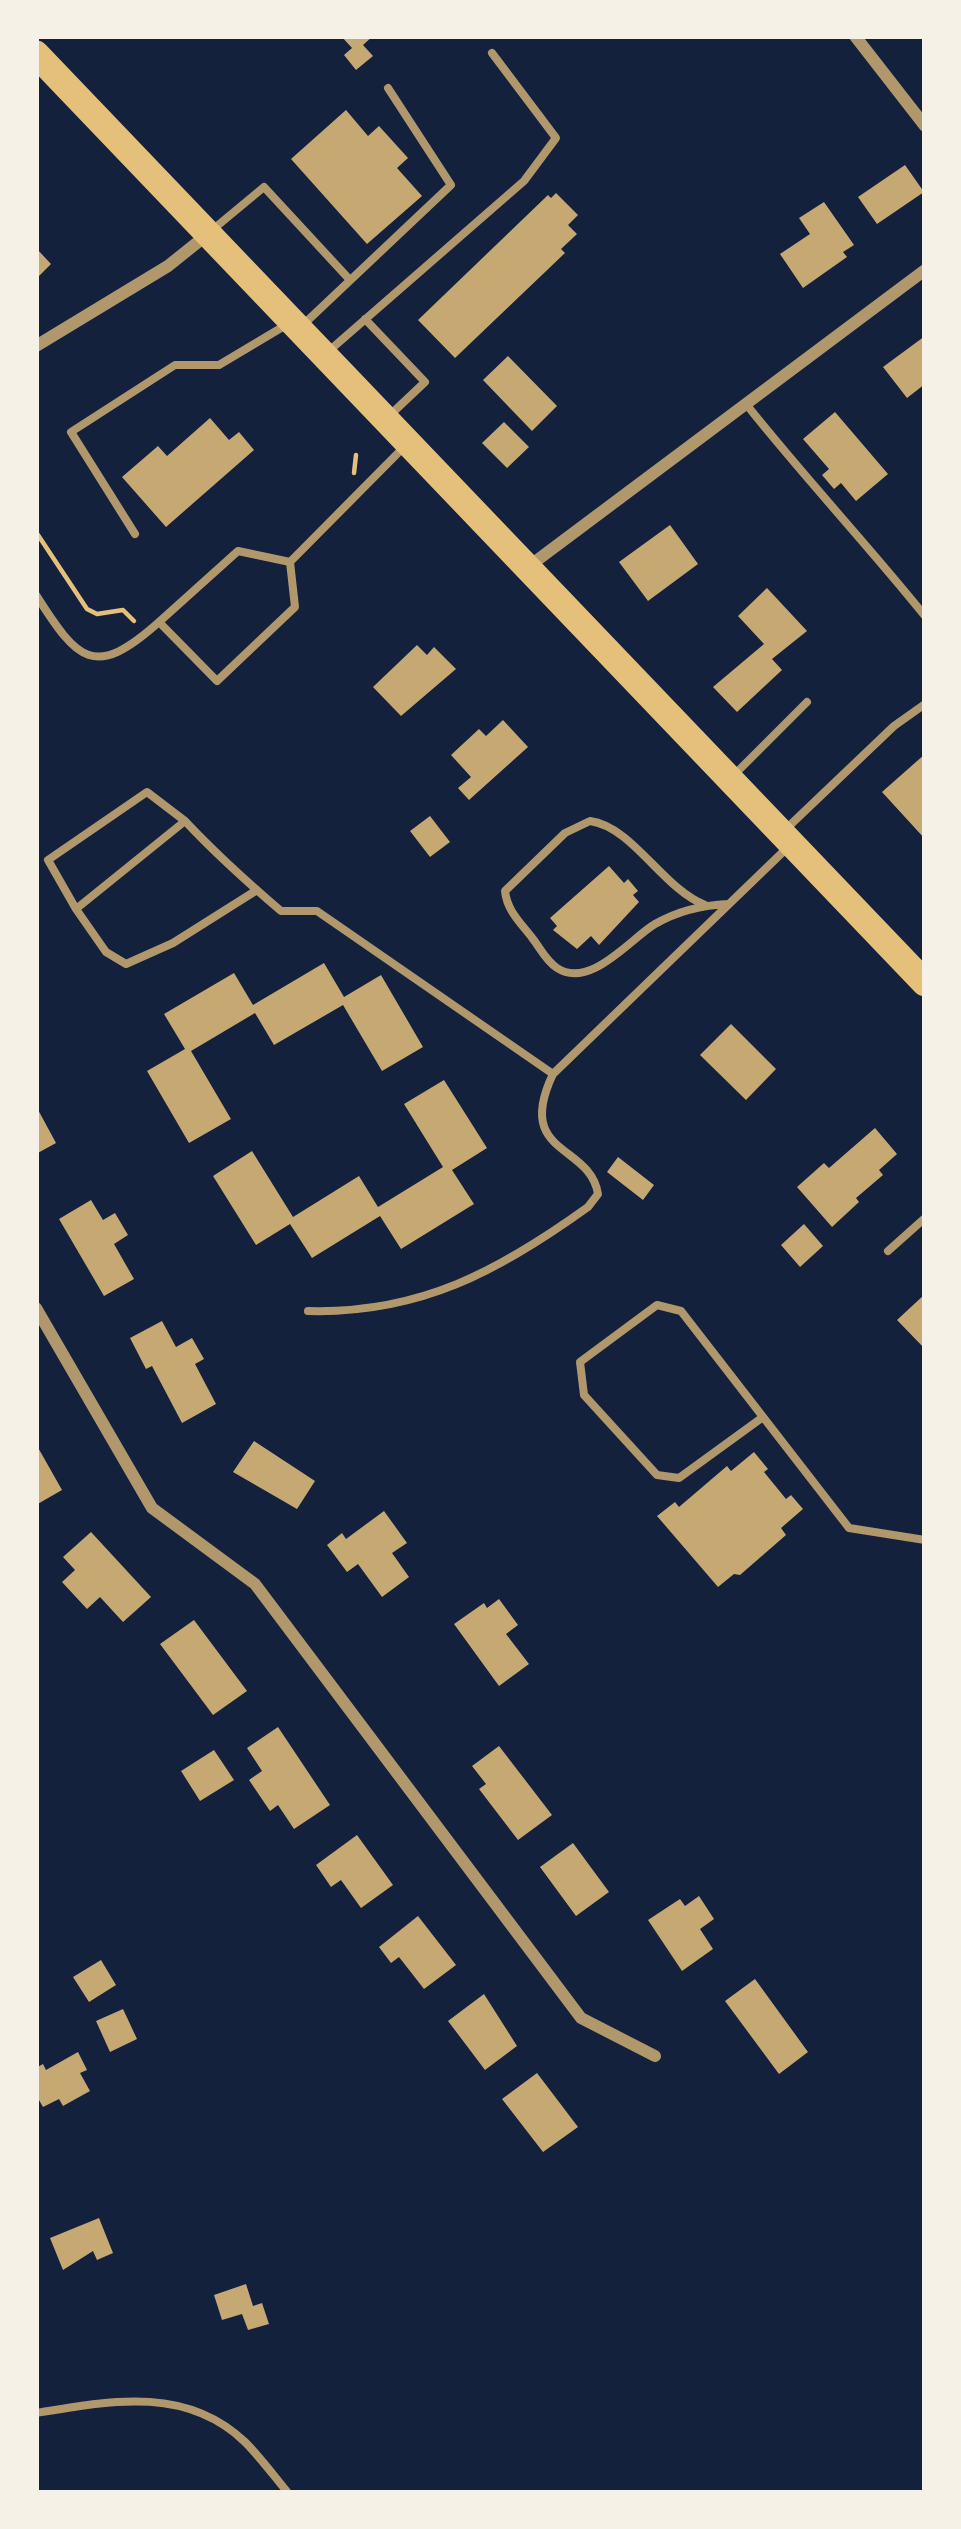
<!DOCTYPE html>
<html>
<head>
<meta charset="utf-8">
<style>
  body { margin:0 }
  #map { position:relative; width:961px; height:2529px; overflow:hidden; background:#14213d; font-family:"Fira Sans Condensed",sans-serif }
  canvas { display:block }
  .frame { position:absolute; inset:0; border:39px solid #f6f1e7; pointer-events:none }
</style>
</head>
<body>
<div id="map">
<canvas width="961" height="2529"></canvas>
<div class="frame"></div>
</div>
<script>
const g = document.querySelector('canvas').getContext('2d');
g.lineJoin = 'round';
function fill(path, color) { g.fillStyle = color; g.fill(path, 'evenodd'); }
function trace(path, color, width, dash) { g.strokeStyle = color; g.lineWidth = width; g.lineCap = dash ? 'butt' : 'round'; g.setLineDash(dash || []); g.stroke(path); }
fill(new Path2D(`
  M341 36H373L363 45 373 56 356 70 344 55 352 48Z
  M346 110 368 136 379 126 408 158 397 168 422 196 367 244 291 159Z
  M905 165 924 192 877 224 858 197Z
  M556 193 578 215 568 225 577 234 561 249 565 253 455 358 418 320 548 195 551 198Z
  M824 202 854 245 843 252 847 257 803 288 780 254 810 234 799 218Z
  M36 248 51 264 36 279Z
  M925 336V384L907 398 883 367Z
  M508 356 557 406 532 431 483 380Z
  M835 412 888 474 856 501 841 483 834 489 822 475 829 469 803 439Z
  M210 418 229 440 239 432 254 450 166 527 122 477 158 446 167 456Z
  M504 422 529 447 507 468 482 443Z
  M670 525 698 564 648 601 619 562Z
  M767 588 807 631 772 659 782 670 737 712 713 687 764 644 738 616Z
  M417 645 427 655 434 647 456 669 401 716 373 687Z
  M503 720 528 747 469 800 458 788 471 777 451 755 479 729 486 736Z
  M925 754V839L882 792Z
  M430 816 450 842 430 857 410 831Z
  M609 866 624 883 628 879 638 891 633 895 639 902 599 945 591 936 577 949 553 930 557 926 550 918Z
  M324 963 344 997 381 975 423 1047 382 1071 343 1005 274 1045 255 1013 191 1051 231 1119 189 1143 147 1071 185 1049 164 1014 234 973 253 1005Z
  M731 1024 776 1069 746 1100 700 1055Z
  M444 1080 487 1148 452 1170 474 1204 401 1249 380 1216 312 1258 290 1224 256 1245 213 1176 252 1151 293 1217 359 1176 378 1207 443 1167 404 1104Z
  M36 1106 56 1143 36 1154Z
  M875 1128 897 1154 879 1170 883 1175 856 1198 859 1202 832 1227 797 1187 824 1163 829 1168Z
  M618 1157 654 1185 643 1200 607 1172Z
  M91 1200 103 1220 115 1213 128 1235 114 1244 134 1279 104 1296 59 1219Z
  M804 1224 823 1246 800 1267 781 1245Z
  M925 1294V1349L897 1320Z
  M162 1321 176 1347 192 1338 204 1359 195 1364 216 1404 182 1423 152 1366 146 1369 130 1338Z
  M254 1441 315 1481 297 1509 233 1472Z
  M36 1444 62 1490 36 1505Z
  M754 1452 768 1469 764 1472 786 1499 791 1495 803 1509 781 1528 786 1535 740 1575 734 1574 718 1587 657 1516 675 1502 679 1507 727 1466 731 1471Z
  M384 1511 407 1543 392 1553 409 1577 382 1597 358 1564 347 1572 327 1545 342 1533 346 1539Z
  M91 1532 151 1597 123 1622 100 1597 87 1609 62 1582 75 1570 63 1557Z
  M499 1599 518 1625 506 1634 529 1664 499 1686 454 1624 484 1603 487 1608Z
  M194 1620 247 1691 213 1715 160 1644Z
  M278 1727 330 1805 294 1829 278 1805 270 1811 249 1780 262 1771 247 1748Z
  M499 1746 552 1815 518 1840 479 1789 486 1784 472 1766Z
  M214 1750 234 1780 200 1801 181 1771Z
  M357 1835 393 1885 361 1908 341 1880 331 1887 316 1865Z
  M573 1843 609 1892 576 1916 540 1867Z
  M699 1896 714 1919 700 1929 713 1949 682 1971 648 1920 680 1899 685 1906Z
  M418 1916 456 1965 424 1989 399 1957 391 1963 379 1947Z
  M101 1960 116 1985 89 2002 73 1977Z
  M755 1979 808 2052 779 2074 725 2001Z
  M484 1994 517 2046 485 2070 448 2021Z
  M123 2009 137 2039 110 2052 96 2021Z
  M78 2052 87 2070 80 2073 90 2091 63 2106 59 2099 43 2107 36 2095V2068L43 2064 46 2070Z
  M537 2073 578 2127 543 2152 502 2099Z
  M99 2218 113 2253 97 2260 93 2251 63 2270 50 2238Z
  M246 2284 253 2306 262 2303 269 2324 248 2330 242 2314 222 2320 214 2295Z`), '#c6a872');
trace(new Path2D(`
  M354 473 356 455
  M36 532 87 609 97 614 123 610 134 621`), '#e5c07b', 4.5);
trace(new Path2D(`
  M211 231 264 187 350 280
  M365 319 425 382 389 416
  M305 323 451 185 388 88
  M330 350 524 181 556 138 492 53
  M746 404C804 477 867 544 925 616
  M135 534 71 432 175 365H219L286 325
  M290 562 403 448
  M36 595C78 661 94 680 159 622L217 681 295 607 290 562
  M159 622 238 551 290 562
  M732 777 807 702
  M787 828 894 726 925 704
  M257 890 173 943 126 964 106 952 76 909 185 821C215 853 247 882 281 911H317L553 1074
  M705 905C662 888 633 827 590 821L565 833 505 891C507 911 521 923 533 939 540 948 546 961 557 968 590 990 631 938 655 924 678 911 702 905 728 904
  M76 909 48 860 147 792 185 821
  M888 1251 925 1218
  M308 1311C420 1314 499 1271 588 1207L598 1194C590 1143 514 1156 553 1074L786 849
  M763 1417 679 1478 657 1475 584 1395 580 1362 657 1305 681 1311 849 1528 925 1540
  M36 2413C108 2401 186 2385 245 2442 260 2457 274 2476 288 2493`), '#b1986c', 8);
trace(new Path2D(`
  M855 36 925 126
  M36 346 168 266 208 234
  M528 567 925 270
  M36 1308 152 1508 255 1584 581 2018 655 2056`), '#b1986c', 12);
trace(new Path2D(`
  M36 54 925 983`), '#e5c07b', 27);
</script>
</body>
</html>
